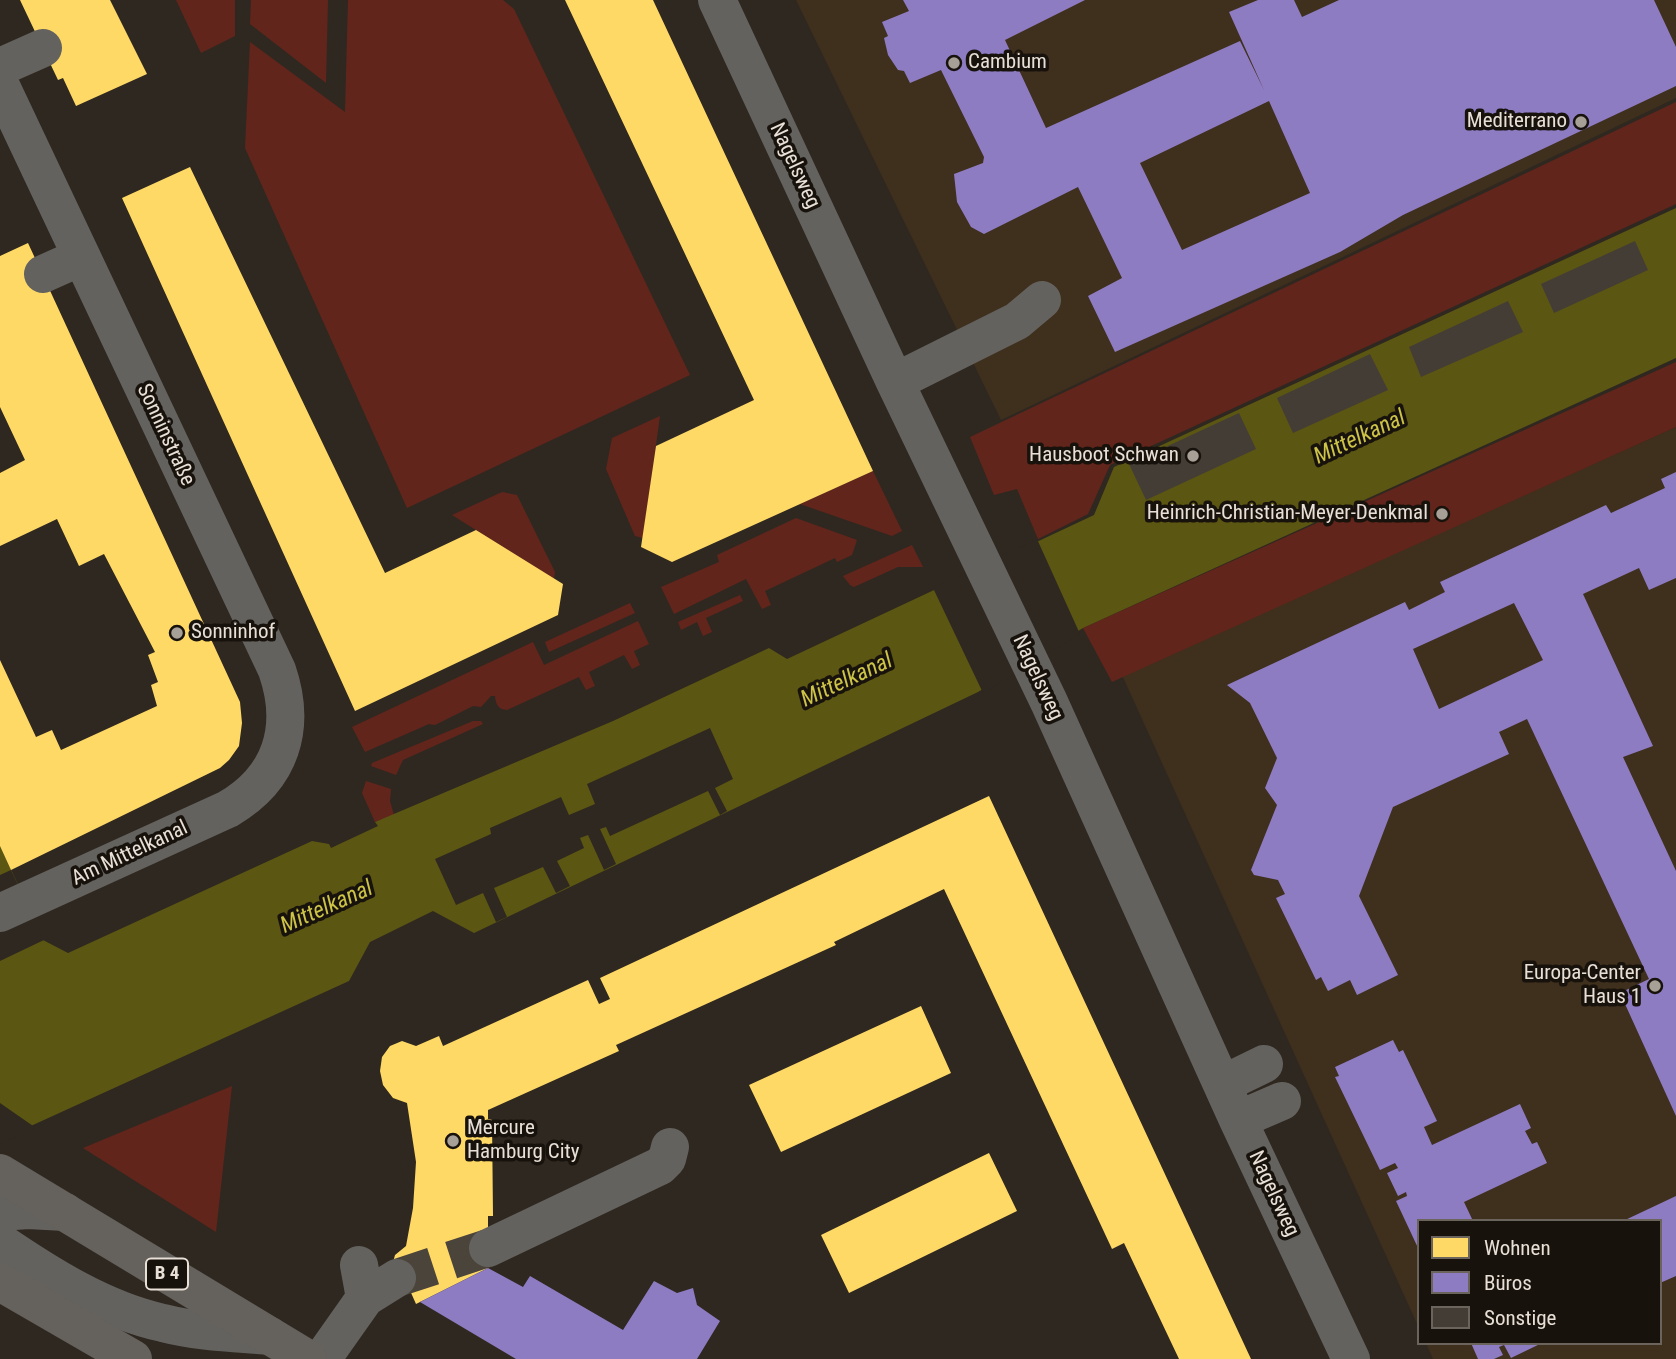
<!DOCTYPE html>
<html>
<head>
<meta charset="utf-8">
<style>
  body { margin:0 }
  #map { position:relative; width:1676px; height:1359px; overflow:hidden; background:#2f2820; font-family:"Roboto Condensed",sans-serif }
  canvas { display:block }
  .legend { position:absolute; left:1417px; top:1219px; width:245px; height:126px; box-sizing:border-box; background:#18120c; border:2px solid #6b645d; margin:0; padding:9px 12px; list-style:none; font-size:21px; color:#e8e0d7 }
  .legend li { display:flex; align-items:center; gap:14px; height:35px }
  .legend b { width:35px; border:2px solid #6b645d }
</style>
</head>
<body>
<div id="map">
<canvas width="1676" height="1359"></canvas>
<ul class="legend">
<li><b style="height:19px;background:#ffd966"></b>Wohnen</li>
<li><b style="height:19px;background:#8e7cc3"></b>Büros</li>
<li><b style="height:19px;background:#443d36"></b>Sonstige</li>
</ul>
</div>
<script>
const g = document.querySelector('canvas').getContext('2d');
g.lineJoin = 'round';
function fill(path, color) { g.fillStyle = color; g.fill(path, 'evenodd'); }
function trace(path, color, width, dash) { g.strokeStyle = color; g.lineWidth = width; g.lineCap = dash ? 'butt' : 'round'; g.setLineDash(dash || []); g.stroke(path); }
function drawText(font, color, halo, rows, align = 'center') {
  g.font = font + ' "Roboto Condensed",sans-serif'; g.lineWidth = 7; g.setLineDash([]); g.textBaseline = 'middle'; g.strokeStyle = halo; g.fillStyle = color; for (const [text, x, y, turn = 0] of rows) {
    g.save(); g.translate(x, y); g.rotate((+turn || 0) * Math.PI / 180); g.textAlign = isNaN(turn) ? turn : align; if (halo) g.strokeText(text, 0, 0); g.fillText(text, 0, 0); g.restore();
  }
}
fill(new Path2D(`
  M796 0H1676V98L1001 420Z
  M1676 427V1359H1433L1426 1343H1660V1221H1419V1328L1122 675Z`), '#3f2f1d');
fill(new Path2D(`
  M176 0H235V36L201 53Z
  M251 0H328L326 83 250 24Z
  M348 0H503L514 9 690 375 407 508 245 148 250 42 345 112Z
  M1676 102V204L1110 465 1088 514 1038 539 1017 489 994 495 970 437Z
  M1676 362V427L1112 682 1083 628Z
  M660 416 643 538 635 536 606 469 612 438Z
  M873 471 902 531 892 536 800 504Z
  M502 492 517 495 555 572 554 579 452 515Z
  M796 518 857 540 852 555 837 562 835 558 765 591 771 605 762 609 746 579 674 614 661 587 719 562 717 555Z
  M912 545 923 567H898L854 587 850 585 843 576Z
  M740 595 743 601 706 618 712 632 703 636 697 622 681 630 678 622Z
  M630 603 635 613 549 652 545 642Z
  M638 621 649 644 634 651 640 665 632 669 624 655 589 672 595 686 586 690 579 677 507 710C498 709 496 705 495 696H491L481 707 473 706 435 725 429 724 365 752 352 727 533 642 544 665Z
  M473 721H481L483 724 403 760 396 775 371 766 372 763Z
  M366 781 391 789 390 801 394 815 375 822 362 793Z
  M232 1086 216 1232 83 1148Z`), '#62251b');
fill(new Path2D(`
  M1676 208V358L1083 628 978 692 474 933 433 911 370 942 349 981 0 1140V845L43 940 68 953 312 841 329 844 331 848 378 826 375 822 613 721 769 648 787 659 1094 515 1114 467Z`), '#5c5613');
fill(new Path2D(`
  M1037 539 1080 634 983 693 933 588Z
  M710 728 733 779 715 788 727 811 720 815 708 791 610 836 606 827 600 829 616 864 604 870 588 835 580 838 584 848 557 861 570 886 556 893 543 867 494 888 507 917 496 922 483 893 456 905 435 859 491 834 490 828 561 797 569 815 595 804 587 784Z
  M11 870 44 940 0 961V875Z
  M0 1103 36 1128 0 1144Z`), '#2f2820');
fill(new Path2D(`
  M20 0H110L147 74 76 106 63 78 58 80Z
  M565 0H653L873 471 672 562 641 547 656 446 754 400Z
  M190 167 385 573 476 530 563 584 558 615 355 711 122 198Z
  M28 243 240 702 242 723 239 746 229 760 220 768 11 870 0 846V660L36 737 52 730 61 750 157 706 151 685 158 682 148 655 155 652 104 554 79 566 57 519 0 546V473L25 460 0 407V256Z
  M989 796 1251 1359H1179L1124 1243 1112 1249 944 889 834 942 836 945 616 1045 619 1051 488 1110V1119L492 1120 493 1216H488V1268L416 1304 408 1286 392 1266 395 1255 406 1246 413 1208 416 1162 407 1103 393 1098 383 1085 380 1071 382 1057 390 1046 402 1041 416 1046 439 1036 443 1046 588 980 599 1004 610 999 600 978Z
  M921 1006 951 1073 781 1152 749 1085Z
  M989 1153 1017 1211 849 1293 821 1235Z`), '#ffd966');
fill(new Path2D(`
  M903 0H1085L1005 40 1046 128 1240 41 1264 90 1229 12 1258 0H1294L1302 17 1339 0H1654L1676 47V86L1403 215 1340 252 1115 352 1088 296 1122 278 1078 187 984 234 971 227 957 202 954 174 983 163 984 157 941 70 910 83 904 71 898 70 888 55 884 38 888 36 882 22 909 11ZM1269 101 1310 193 1182 250 1140 163Z
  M1676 472V578L1649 590 1639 568 1583 594 1653 746 1623 757 1676 871V1116L1620 993 1649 979 1527 719 1499 732 1509 754 1393 807 1359 896 1398 975 1357 995 1350 980 1328 991 1321 977 1316 980 1276 898 1285 894 1278 880 1254 875 1251 870 1277 805 1265 788 1277 758 1250 703 1227 685 1405 602 1409 610 1445 592 1440 582 1606 505 1611 513 1665 488 1661 479ZM1514 603 1543 660 1439 709 1413 649Z
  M1393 1040 1399 1052 1403 1050 1437 1121 1424 1127 1432 1145 1520 1104 1531 1128 1525 1131 1532 1144 1537 1142 1547 1163 1464 1202 1473 1221H1419V1250L1396 1201 1407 1196 1406 1192 1398 1196 1387 1173 1398 1168 1395 1163 1380 1170 1335 1077 1339 1076 1335 1067Z
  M1676 1196V1276L1660 1283V1221H1623Z
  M488 1268 523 1287 530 1276 623 1330 654 1281 677 1293 693 1288 697 1305 720 1321 697 1359H516L420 1302Z
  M1471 1343H1542L1511 1358 1504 1345 1499 1347 1503 1355 1494 1359H1478Z`), '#8e7cc3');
fill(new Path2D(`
  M1635 241 1648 270 1554 313 1541 284Z
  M1508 301 1523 332 1421 377 1409 347Z
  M1370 354 1388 390 1293 433 1277 398Z
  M1239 413 1256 449 1146 500 1129 464Z`), '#443d36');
trace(new Path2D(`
  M397 1278 488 1248`), '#4b443b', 38, [38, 19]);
trace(new Path2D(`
  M717 0 895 382 1049 702 1238 1120 1351 1359
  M0 67 43 48
  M0 84 277 670C297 728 281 778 228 809L0 913
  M43 274 81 257
  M895 382 1017 321 1042 300
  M1223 1084 1264 1064
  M1238 1120 1282 1101
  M0 1212 28 1210 65 1212
  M0 1242C50 1276 104 1310 163 1323 198 1332 235 1333 270 1336
  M488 1248 660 1166 667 1159 670 1147
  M365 1298 397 1278
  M322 1359 365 1298 359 1265`), '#64625e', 38);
trace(new Path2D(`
  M0 1173 308 1359
  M0 1282 133 1359`), '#65615c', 38);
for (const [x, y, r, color] of [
  [954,63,7,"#a7a097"],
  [1581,122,7,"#a7a097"],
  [1193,456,7,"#a7a097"],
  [1442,514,7,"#a7a097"],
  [177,633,7,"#a7a097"],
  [1655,986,7,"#a7a097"],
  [453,1141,7,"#a7a097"]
]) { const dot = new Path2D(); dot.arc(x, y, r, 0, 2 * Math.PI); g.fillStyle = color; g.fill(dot); trace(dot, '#18120c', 2.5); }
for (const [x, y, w] of [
  [167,1274,42]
]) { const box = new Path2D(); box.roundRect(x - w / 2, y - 15.5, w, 31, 5); g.fillStyle = '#18120c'; g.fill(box); trace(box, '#e8e0d7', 2); }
drawText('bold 19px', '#e8e0d7', null, [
  ["B 4",167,1274]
]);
drawText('21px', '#e8e0d7', '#18120c', [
  ["Cambium",968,63,"left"],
  ["Mediterrano",1567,122],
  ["Hausboot Schwan",1179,456],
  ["Heinrich-Christian-Meyer-Denkmal",1428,514],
  ["Sonninhof",191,633,"left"],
  ["Europa-Center",1641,974],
  ["Haus 1",1641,998],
  ["Mercure",467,1129,"left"],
  ["Hamburg City",467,1153,"left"]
], 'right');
drawText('21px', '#e8e0d7', '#18120c', [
  ["Nagelsweg",794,166,65],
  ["Sonninstraße",165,435,65],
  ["Nagelsweg",1037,678,65],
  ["Am Mittelkanal",130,854,-25],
  ["Nagelsweg",1273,1194,65]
]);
drawText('italic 23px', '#ccc347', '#18120c', [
  ["Mittelkanal",1360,438,-25],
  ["Mittelkanal",847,681,-25],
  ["Mittelkanal",327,908,-24]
]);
</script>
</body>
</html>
